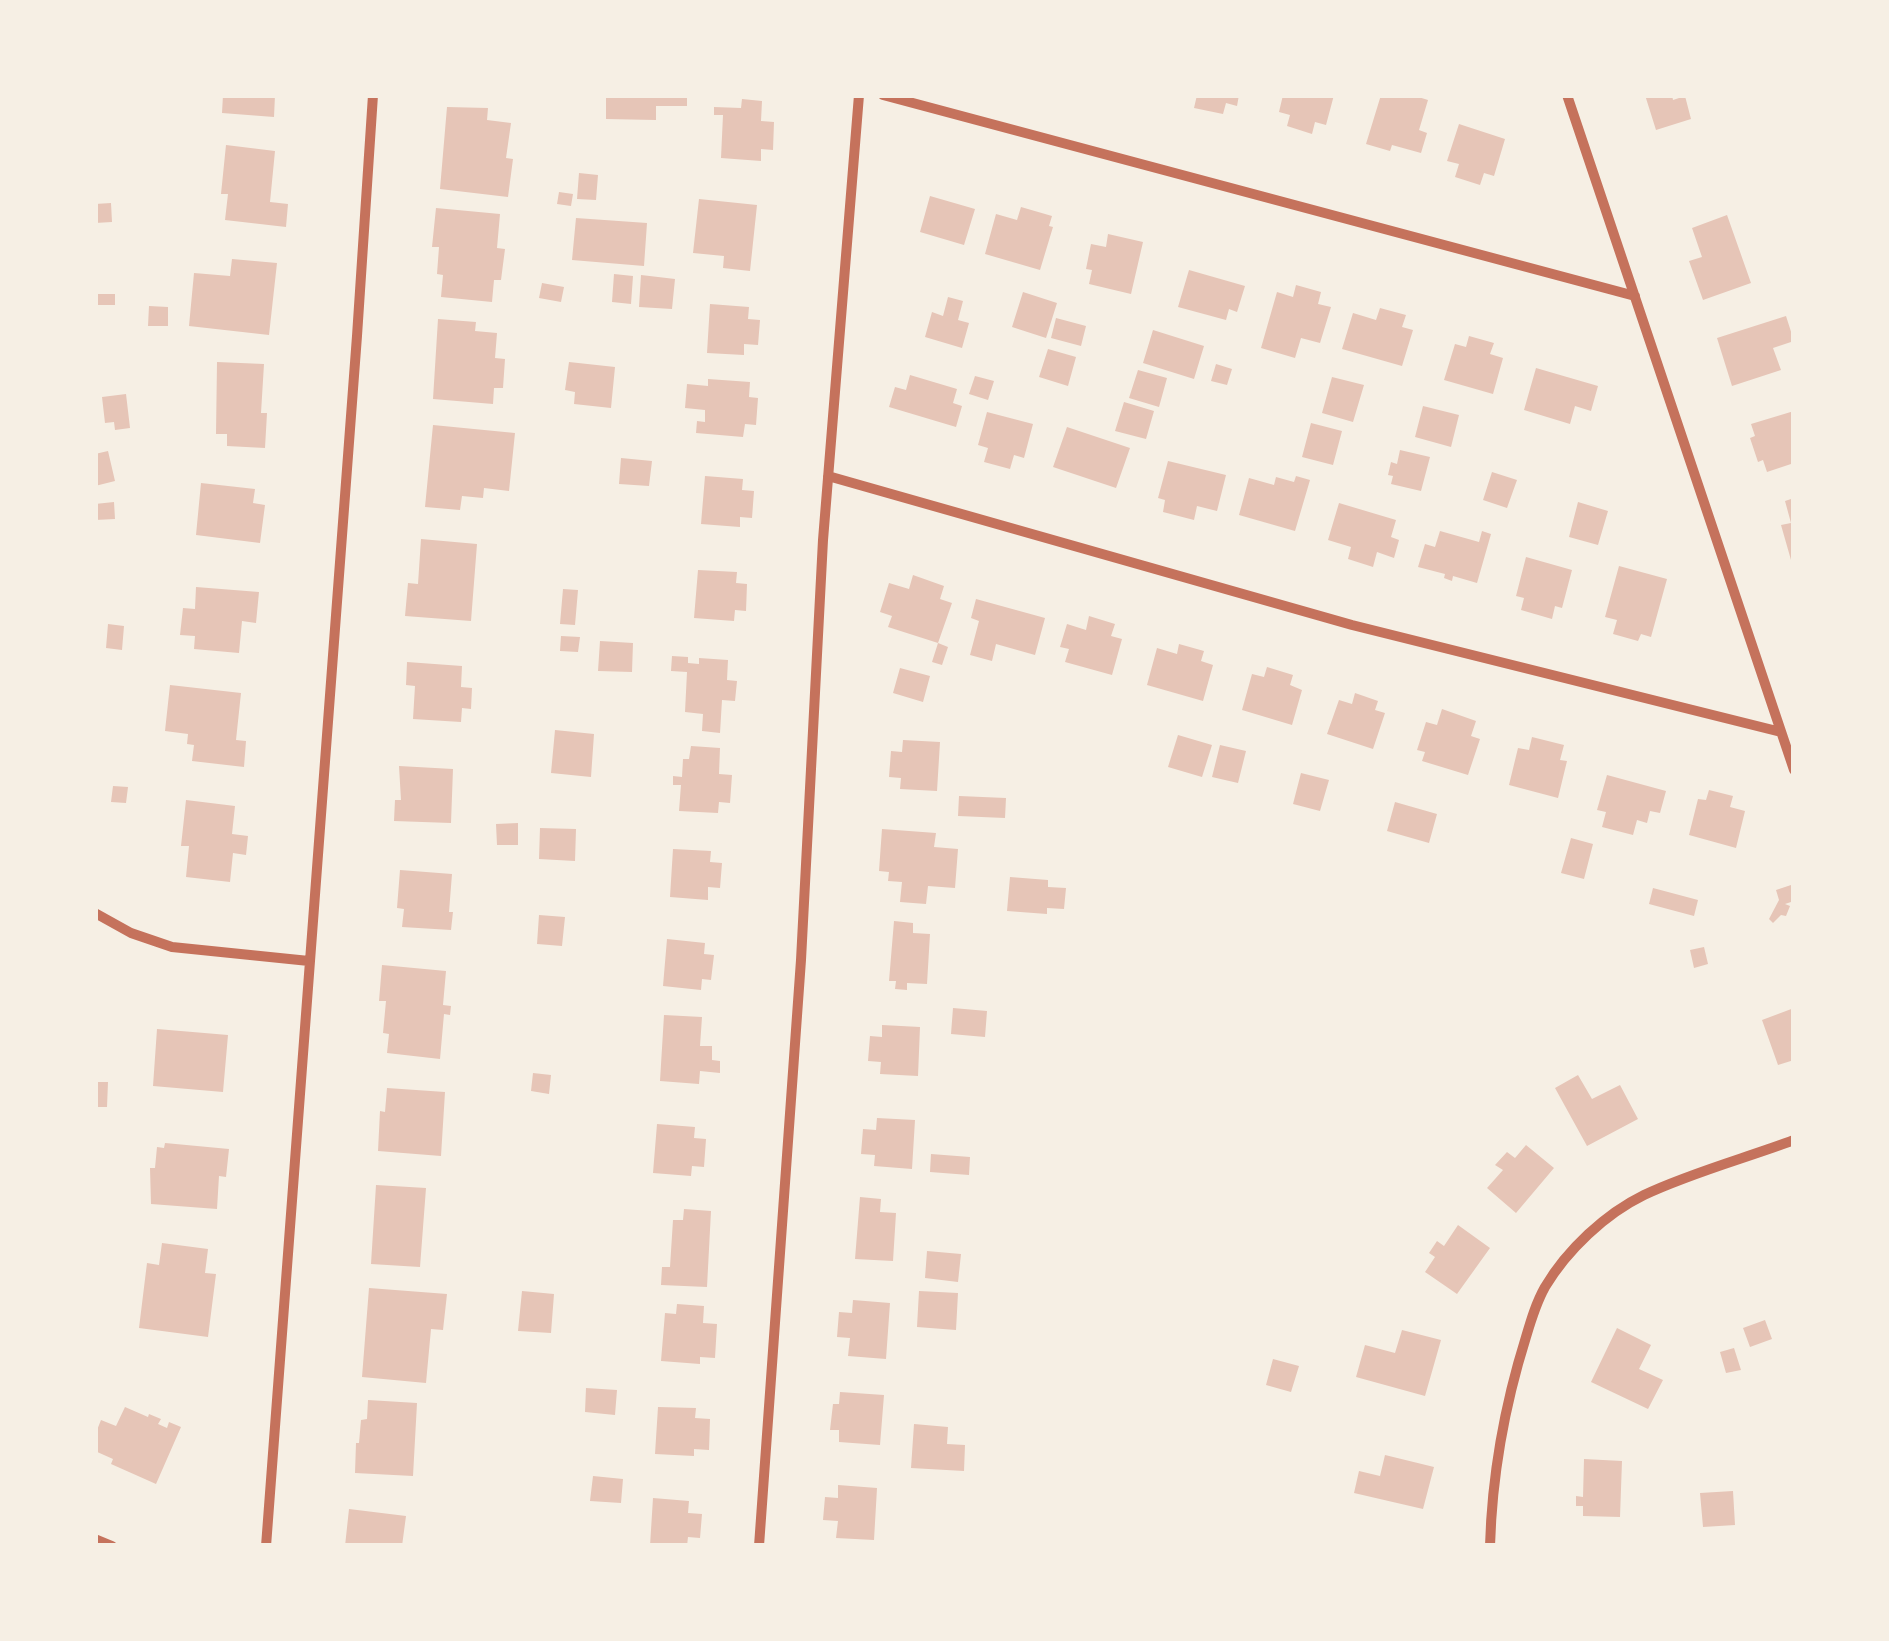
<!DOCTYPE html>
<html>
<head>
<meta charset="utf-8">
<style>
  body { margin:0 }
  #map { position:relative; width:1889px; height:1641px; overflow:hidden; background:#f6efe4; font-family:"Source Sans 3",sans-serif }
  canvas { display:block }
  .frame { position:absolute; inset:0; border:98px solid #f6efe4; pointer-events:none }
</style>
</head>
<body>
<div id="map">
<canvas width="1889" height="1641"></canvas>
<div class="frame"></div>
</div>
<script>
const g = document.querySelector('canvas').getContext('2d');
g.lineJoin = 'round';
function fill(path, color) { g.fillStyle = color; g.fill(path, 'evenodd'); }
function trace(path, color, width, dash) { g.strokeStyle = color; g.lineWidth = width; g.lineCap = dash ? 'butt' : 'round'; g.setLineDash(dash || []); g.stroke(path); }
fill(new Path2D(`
  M223 95H275L274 117 222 113Z
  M606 95H687V106H656V120L606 119Z
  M1197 95H1239L1237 106 1226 103 1223 114 1194 108Z
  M1283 95H1334L1326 125 1315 122 1312 134 1287 126 1290 115 1279 112Z
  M1381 95H1412L1428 100 1419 130 1427 133 1421 153 1392 145 1390 151 1366 144Z
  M1645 95H1672L1673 100 1685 96 1691 119 1656 130Z
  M742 99 762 101 761 121 774 122 773 150 761 149V161L721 158 723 115H714V107L741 108Z
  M447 107 488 108 487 120 511 123 506 158 513 159 508 197 440 189Z
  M1459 124 1505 139 1494 176 1484 173 1480 185 1455 177 1459 164 1447 161Z
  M226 145 275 151 270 202 288 204 286 227 225 220 228 194H221Z
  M579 173 598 175 596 200 577 199Z
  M559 192 573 194 571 206 557 204Z
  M930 196 975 209 964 245 920 232Z
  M699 199 757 205 750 271 723 268 724 256 693 253Z
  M111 203 112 222 95 223V204Z
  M1021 207 1052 216 1049 226 1053 227 1040 270 985 254 996 214 1017 220Z
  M436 208 500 214 497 248 505 249 501 280H494L492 302 441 297 443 275 437 274 439 247H432Z
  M1727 215 1751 283 1703 300 1689 261 1702 257 1692 228Z
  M576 218 647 223 644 266 572 260Z
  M1108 234 1143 242 1131 294 1089 284 1092 270 1086 269 1091 244 1106 247Z
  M232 259 277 263 269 335 189 326 194 273 230 276Z
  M1189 270 1245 286 1237 312 1229 309 1226 320 1178 307Z
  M614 274 633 276 631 304 612 302Z
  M641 275 675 279 672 309 639 307Z
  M542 283 564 287 561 302 539 298Z
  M1296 285 1321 292 1318 304 1331 307 1320 343 1301 338 1295 358 1261 348 1277 292 1293 297Z
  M1023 292 1057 303 1046 338 1012 327Z
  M95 294H115V305H95Z
  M948 297 963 301 958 320 969 323 962 348 925 337 932 312 943 316Z
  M710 304 749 307 748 319 760 320 758 345 744 344V355L707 353Z
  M149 306 168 307V326H148Z
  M1380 308 1406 315 1402 327 1413 330 1402 366 1342 349 1353 313 1376 320Z
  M1786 316 1794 341 1773 348 1781 370 1732 386 1717 338Z
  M1056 318 1086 326 1081 346 1051 338Z
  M438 319 476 322 475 331 497 333 495 358 505 359 503 388H494L493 404 433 399Z
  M1153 330 1204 346 1194 379 1143 363Z
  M1469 336 1494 343 1490 354 1503 358 1493 394 1444 380 1455 344 1466 347Z
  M1048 349 1076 357 1068 386 1039 377Z
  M217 362 264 364 261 413H267L265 448 227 446V434H216Z
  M569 362 615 367 611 408 574 404 575 392 565 390Z
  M1216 364 1232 369 1227 385 1211 381Z
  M1536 368 1598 386 1591 411 1575 406 1570 424 1524 410Z
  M1138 370 1167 378 1159 407 1129 398Z
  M910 375 957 389 953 403 962 406 956 427 889 407 895 387 906 390Z
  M975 376 994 381 988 400 969 394Z
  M1332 377 1364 385 1353 422 1322 413Z
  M708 379 750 382 749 397 758 398 756 425 745 424 743 437 696 433 697 421 705 422V410L685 408 687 384 708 386Z
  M126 394 130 428 115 430 114 422 105 423 102 397Z
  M1124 402 1154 411 1146 439 1115 431Z
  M1423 406 1459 415 1451 447 1415 437Z
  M1794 411V463L1767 472 1763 460 1758 462 1750 438 1755 436 1751 424Z
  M987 412 1033 424 1024 458 1014 455 1010 469 984 462 988 448 978 445Z
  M1311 423 1342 431 1333 465 1302 457Z
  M433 425 515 433 509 491 484 488 483 498 462 496 460 510 425 507Z
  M1067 427 1130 448 1116 488 1053 467Z
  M1400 450 1430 457 1421 491 1391 484 1393 476 1388 475 1391 462 1397 464Z
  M108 451 115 481 95 486V454Z
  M621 458 652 461 649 486 619 484Z
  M1168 461 1226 475 1217 511 1197 506 1194 520 1163 512 1165 500 1158 498Z
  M1492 472 1517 480 1507 508 1483 500Z
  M705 476 743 479 742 490 754 491 752 518 740 517V527L701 524Z
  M1296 476 1310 480 1295 531 1239 515 1249 478 1274 485 1276 477 1294 482Z
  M201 483 255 489 253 503 265 505 260 543 196 535Z
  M1794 498V567H1793L1781 525 1791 523 1785 501Z
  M114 502 115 519 95 520V504Z
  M1578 502 1608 511 1598 545 1569 537Z
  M1339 503 1396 520 1391 537 1399 540 1394 558 1377 552 1373 567 1348 559 1351 547 1328 540Z
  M1440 531 1479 542 1482 531 1491 534 1477 583 1453 576 1452 581 1444 578 1445 574 1418 567 1425 544 1435 547Z
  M421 539 477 544 471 621 405 616 408 583 418 584Z
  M1526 557 1572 570 1562 608 1555 606 1552 619 1521 610 1524 598 1516 596Z
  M1619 566 1667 579 1651 637 1641 634 1638 641 1613 634 1617 620 1605 617Z
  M698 570 737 572 736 583 747 584 746 611 735 610 734 621 694 618Z
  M913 575 944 586 940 599 952 603 938 643 948 647 942 665 932 662 938 643 888 627 892 616 880 612 889 583 909 589Z
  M196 587 259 592 256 623 242 621 239 653 194 649 195 636 180 635 183 608 195 609Z
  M563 589 578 590 575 625 560 624Z
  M976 599 1045 618 1035 655 996 644 992 661 970 655 979 621 971 618Z
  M1089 616 1115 624 1111 636 1122 639 1112 675 1065 662 1069 649 1060 647 1067 624 1086 630Z
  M108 624 124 626 122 650 106 648Z
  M561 636 580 637 578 652 560 651Z
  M600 641 633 643 632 672 598 671Z
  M1179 644 1204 651 1201 661 1213 665 1203 701 1147 685 1157 648 1177 654Z
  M672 656 688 657V663L699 664V658L728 660 727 680 737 681 735 701 722 700 720 733 702 731 703 714 685 712 687 672 671 671Z
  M407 662 462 666 461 687 472 688 471 709 462 708 461 722 413 719 415 686 406 685Z
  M1267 667 1293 675 1290 685 1302 690 1292 725 1242 710 1252 674 1264 677Z
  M900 668 930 676 923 702 893 693Z
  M170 685 241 693 236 740 246 741 244 767 192 761 194 745 187 744 188 734 165 731Z
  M1355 693 1378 701 1375 710 1385 713 1373 749 1327 734 1339 700 1352 704Z
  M1442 709 1476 721 1471 736 1480 739 1468 775 1422 761 1425 752 1417 750 1426 722 1437 725Z
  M555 730 594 734 591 777 551 773Z
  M1178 735 1212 745 1202 777 1168 767Z
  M1532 737 1564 745 1560 760 1567 761 1558 798 1509 785 1518 748 1529 750Z
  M903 740 940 742 937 791 900 789 901 778 889 777 891 751 902 752Z
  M1220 745 1246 751 1238 783 1212 777Z
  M691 746 720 748 719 774 732 775 730 803 719 802 718 813 679 811 681 785H673V776L682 777 683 759H689Z
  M399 766 453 769 451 823 394 821 395 800H401Z
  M1301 773 1329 780 1320 811 1293 804Z
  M1607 775 1666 791 1660 813 1650 811 1647 823 1637 820 1633 835 1602 827 1606 812 1597 810Z
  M113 786 128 787 126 803 111 802Z
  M1709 790 1733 796 1730 807 1745 811 1736 848 1689 835 1698 799 1706 800Z
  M959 796 1006 798 1005 818 958 816Z
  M186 800 235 806 232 834 248 836 246 855 233 853 230 882 186 877 189 846H181Z
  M1395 802 1437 814 1429 843 1387 831Z
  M518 823V845H497L496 824Z
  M540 828 576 829 575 861 539 859Z
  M882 829 936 833 934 847 958 849 955 888 928 886 926 904 900 902 902 882 888 881 889 872 879 871Z
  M1571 838 1593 844 1584 879 1561 873Z
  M673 849 711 851 710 862 722 863 720 888 708 887V900L670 897Z
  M400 870 452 874 449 912H453L451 930 402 927 404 909 397 908Z
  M1010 877 1048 880V887L1066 888 1064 909 1047 908V914L1007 911Z
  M1794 884V901L1785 904 1790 906 1786 916 1781 915 1773 923 1769 919 1779 900 1776 890Z
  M1653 888 1698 900 1694 916 1649 904Z
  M539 915 565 917 562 946 537 944Z
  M894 921 913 923V933L930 934 927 984 907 983V990L895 989 896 981H889Z
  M667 939 705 943 704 954 714 955 711 980 702 979 701 990 663 986Z
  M1704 947 1708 964 1694 968 1690 950Z
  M382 965 446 971 443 1005 451 1006 450 1015 444 1014 440 1059 387 1053 389 1034 383 1033 386 1001H379Z
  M953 1008 987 1011 985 1037 951 1034Z
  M1794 1008V1060L1778 1065 1762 1020Z
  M664 1015 702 1017 700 1046H712V1060L720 1061V1073L700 1071 699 1084 660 1081Z
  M882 1025 920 1027 918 1076 880 1074 881 1062 868 1061 870 1036 882 1037Z
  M157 1029 228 1035 223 1092 153 1086Z
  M533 1073 551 1075 549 1094 531 1091Z
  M1578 1075 1592 1099 1620 1085 1638 1119 1587 1146 1555 1088Z
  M95 1082H108L107 1107H95Z
  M387 1088 445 1092 441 1156 378 1151 380 1111 385 1112Z
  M877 1118 915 1120 912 1169 874 1166 875 1155 861 1154 863 1129 876 1130Z
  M657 1124 695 1127 694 1138 706 1139 704 1167 692 1166 691 1176 653 1173Z
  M165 1143 229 1149 226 1177 219 1176 217 1209 151 1204 150 1168H155L157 1147 164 1148Z
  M1526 1145 1554 1168 1516 1213 1487 1188 1503 1170 1495 1165 1507 1152 1515 1158Z
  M931 1154 970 1157 969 1175 930 1172Z
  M376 1185 426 1188 420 1267 371 1264Z
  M860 1197 881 1199 880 1212 896 1213 893 1261 855 1259Z
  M684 1209 711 1211 707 1287 661 1285 662 1267H670L673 1220H683Z
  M1458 1225 1490 1248 1457 1294 1425 1272 1435 1257 1429 1253 1437 1241 1444 1246Z
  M162 1243 208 1249 205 1273 216 1274 208 1337 139 1328 147 1263 159 1265Z
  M927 1251 961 1254 958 1282 925 1278Z
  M369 1288 447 1294 443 1330 431 1329 426 1383 362 1377Z
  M522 1291 554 1294 551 1333 518 1331Z
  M919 1291 958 1293 956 1330 917 1327Z
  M853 1300 890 1303 886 1359 848 1356 850 1338 837 1337 839 1312 852 1313Z
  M677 1304 704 1306 703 1323 717 1324 715 1358 700 1357V1364L661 1361 665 1313 676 1314Z
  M1765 1320 1772 1339 1750 1347 1743 1328Z
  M1617 1328 1651 1345 1639 1369 1663 1380 1648 1409 1591 1382Z
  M1402 1330 1441 1340 1425 1396 1356 1377 1365 1345 1395 1353Z
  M1734 1348 1741 1370 1726 1373 1720 1352Z
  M1273 1359 1299 1366 1291 1392 1266 1385Z
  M586 1388 617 1390 615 1415 585 1412Z
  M840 1392 884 1395 880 1445 839 1442V1430H830L833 1404H839Z
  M368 1400 417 1403 413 1476 355 1473 356 1443H359L361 1420 367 1419Z
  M125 1407 148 1417 149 1414 161 1419 158 1424 167 1428 169 1422 181 1427 156 1484 111 1464 113 1459 95 1451V1435L101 1420 116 1426Z
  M658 1407 696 1408 695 1418 710 1419 709 1450 694 1449V1456L655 1454Z
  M914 1424 948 1427 947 1444 965 1445 964 1471 911 1468Z
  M1385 1455 1434 1467 1423 1509 1354 1493 1359 1471 1380 1476Z
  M1584 1459 1622 1461 1620 1517 1583 1516V1506H1576V1496L1583 1497Z
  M593 1476 623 1479 621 1503 590 1501Z
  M838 1485 877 1488 874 1540 836 1538 838 1521 823 1520 825 1497 838 1498Z
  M1733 1491 1735 1525 1703 1527 1700 1493Z
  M653 1498 689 1501 688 1513 702 1514 700 1538 688 1537 687 1546H650Z
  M349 1509 406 1516 402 1546H345Z`), '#e6c5b7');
trace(new Path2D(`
  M883 95 1635 296
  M1567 95 1794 770
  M828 476 1352 625 1781 732
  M95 913 131 933 172 947 309 961
  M95 1539 112 1546
  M266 1546 357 336 373 95
  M759 1546 801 960 823 540 859 95
  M1490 1546C1492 1475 1505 1404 1526 1337 1531 1320 1536 1303 1545 1287 1567 1250 1605 1214 1644 1195 1690 1173 1746 1158 1794 1140`), '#c5725c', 10);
</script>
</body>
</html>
